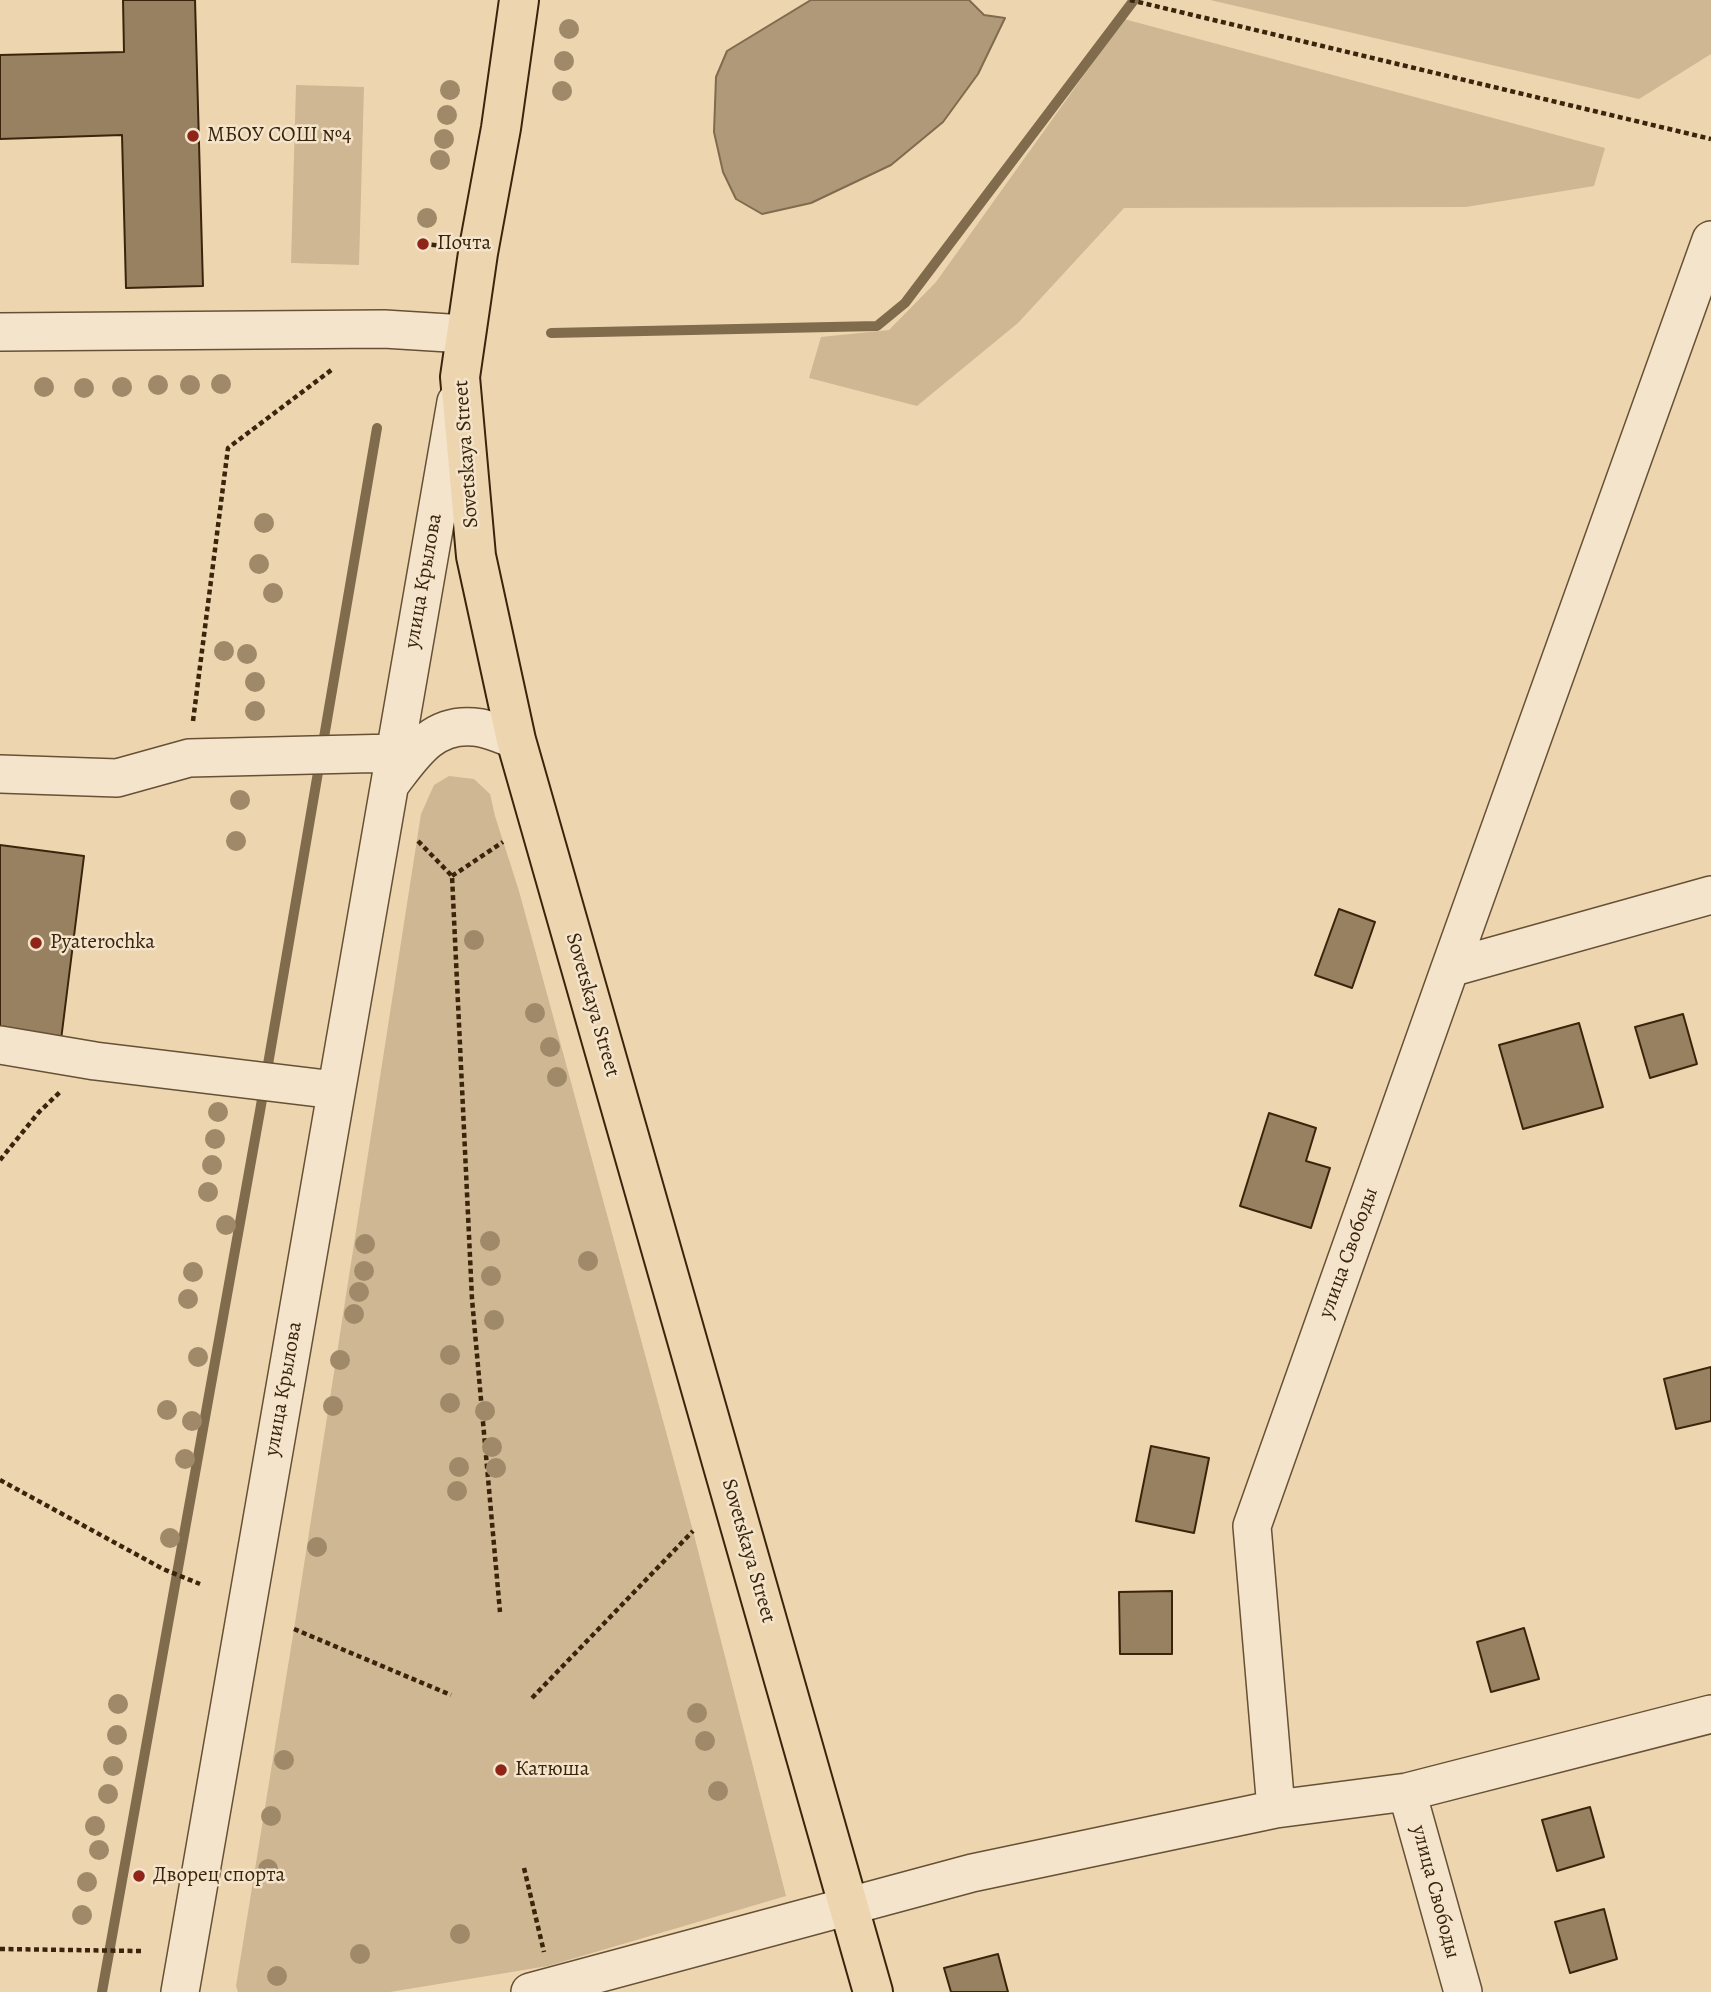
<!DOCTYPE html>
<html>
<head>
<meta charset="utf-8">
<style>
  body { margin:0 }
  canvas { display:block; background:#edd5af }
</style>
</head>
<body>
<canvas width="1711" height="1992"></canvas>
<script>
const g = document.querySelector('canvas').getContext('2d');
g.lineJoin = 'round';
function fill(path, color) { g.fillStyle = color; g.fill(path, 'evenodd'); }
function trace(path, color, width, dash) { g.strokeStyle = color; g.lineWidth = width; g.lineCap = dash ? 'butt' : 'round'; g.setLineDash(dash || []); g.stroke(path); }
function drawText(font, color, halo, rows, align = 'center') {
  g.font = font + ' Alegreya,serif'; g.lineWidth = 5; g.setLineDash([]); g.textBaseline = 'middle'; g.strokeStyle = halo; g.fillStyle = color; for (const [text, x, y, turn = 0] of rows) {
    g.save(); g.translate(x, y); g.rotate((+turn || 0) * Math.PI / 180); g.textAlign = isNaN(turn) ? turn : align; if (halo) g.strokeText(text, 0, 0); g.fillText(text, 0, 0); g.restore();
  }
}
fill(new Path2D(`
  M1210 0H1711V54L1639 99Z
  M1124 19 1605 148 1594 186 1466 207 1124 208 1018 323 917 406 809 378 821 337 889 330 936 282Z
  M296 85 364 87 359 265 291 263Z
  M449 776 474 779 490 794 495 816 519 891 693 1531 786 1896 548 1966 390 1992H238L236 1986 294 1629 421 814 434 785Z`), '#cfb793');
const water = new Path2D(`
  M811 0H969L984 15 1005 18 978 74 943 122 891 165 811 203 762 214 736 199 723 172 714 132 716 77 727 51Z`);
fill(water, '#b09978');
trace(water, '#816b4d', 2);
trace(new Path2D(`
  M551 333 877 326 905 303 1134 0
  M102 1992 260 1111 377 428`), '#816b4d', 10);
const building = new Path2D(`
  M123 0H195L203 286 126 288 122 135 0 139V55L124 52Z
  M0 845 84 856 61 1040 0 1032Z
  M1339 909 1375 922 1352 988 1315 975Z
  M1683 1014 1697 1064 1650 1078 1635 1027Z
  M1579 1023 1603 1107 1523 1129 1499 1045Z
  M1269 1113 1316 1128 1306 1161 1330 1168 1311 1228 1240 1206Z
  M1711 1367V1421L1676 1429 1664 1379Z
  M1151 1446 1209 1458 1194 1533 1136 1521Z
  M1172 1591V1654H1120L1119 1592Z
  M1524 1628 1539 1679 1491 1692 1477 1642Z
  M1590 1807 1604 1857 1557 1871 1542 1820Z
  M1604 1909 1617 1959 1570 1973 1555 1922Z
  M998 1954 1008 1992H951L944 1968Z`);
fill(building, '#978161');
trace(building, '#3a250c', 2);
const minor = new Path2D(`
  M0 332 384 329 465 334
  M0 774 117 778 189 758 394 753
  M392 782C414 753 433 723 474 727 488 728 503 735 516 740
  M1450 968 1711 240
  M0 1045 95 1061 335 1090
  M1407 1792 1463 1992
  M1276 1809 1252 1526 1450 968 1711 895
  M180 1992 456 402
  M530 1992 972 1873 1276 1809 1407 1792 1711 1714`);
const major = new Path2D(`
  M519 0 501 128 478 253 460 377 476 556 516 740 873 1992`);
trace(minor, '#675135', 40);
trace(major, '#3a250c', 42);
trace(new Path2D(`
  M1130 0 1711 139
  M423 244 443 246
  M193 721 228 448 334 368
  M418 841 452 876 472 1299 500 1612
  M452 876 503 842
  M0 1160 39 1112 60 1092
  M0 1480 163 1569 200 1584
  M294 1629 451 1695
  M532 1698 693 1531
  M524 1868 544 1952
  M0 1949 141 1951`), '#3a250c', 4.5, [5, 3.5]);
trace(minor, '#f3e4cb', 37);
trace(major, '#edd5af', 38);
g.fillStyle = '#9f8968';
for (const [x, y] of [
  [569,29],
  [564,61],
  [450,90],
  [562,91],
  [447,115],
  [444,139],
  [440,160],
  [427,218],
  [221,384],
  [158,385],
  [190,385],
  [44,387],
  [122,387],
  [84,388],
  [264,523],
  [259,564],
  [273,593],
  [224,651],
  [247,654],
  [255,682],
  [255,711],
  [240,800],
  [236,841],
  [474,940],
  [535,1013],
  [550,1047],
  [557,1077],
  [218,1112],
  [215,1139],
  [212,1165],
  [208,1192],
  [226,1225],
  [490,1241],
  [365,1244],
  [588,1261],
  [364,1271],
  [193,1272],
  [491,1276],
  [359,1292],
  [188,1299],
  [354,1314],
  [494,1320],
  [450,1355],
  [198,1357],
  [340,1360],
  [450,1403],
  [333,1406],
  [167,1410],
  [485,1411],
  [192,1421],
  [492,1447],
  [185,1459],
  [459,1467],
  [496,1468],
  [457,1491],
  [170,1538],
  [317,1547],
  [118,1704],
  [697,1713],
  [117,1735],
  [705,1741],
  [284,1760],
  [113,1766],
  [718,1791],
  [108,1794],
  [271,1816],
  [95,1826],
  [99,1850],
  [268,1869],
  [87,1882],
  [82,1915],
  [460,1934],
  [360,1954],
  [277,1976]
]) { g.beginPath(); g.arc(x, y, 10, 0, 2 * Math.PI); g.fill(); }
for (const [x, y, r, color] of [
  [193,136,7,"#8f2418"],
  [423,244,7,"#8f2418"],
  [36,943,7,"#8f2418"],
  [501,1770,7,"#8f2418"],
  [139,1876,7,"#8f2418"]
]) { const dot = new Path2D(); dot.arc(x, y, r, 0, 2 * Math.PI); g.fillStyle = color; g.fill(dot); trace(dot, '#f3e4cb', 2.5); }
drawText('21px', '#3a250c', '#f3e4cb', [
  ["МБОУ СОШ №4",207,136],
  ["Почта",437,244],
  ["Pyaterochka",50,943],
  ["Катюша",515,1770],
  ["Дворец спорта",153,1876]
], 'left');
drawText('21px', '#3a250c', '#f3e4cb', [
  ["Sovetskaya Street",467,454,-94],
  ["улица Крылова",424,581,-80],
  ["Sovetskaya Street",592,1005,74],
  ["улица Свободы",1349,1253,-70],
  ["улица Крылова",284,1389,-80],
  ["Sovetskaya Street",748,1551,74],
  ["улица Свободы",1435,1892,75]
]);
</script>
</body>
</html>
